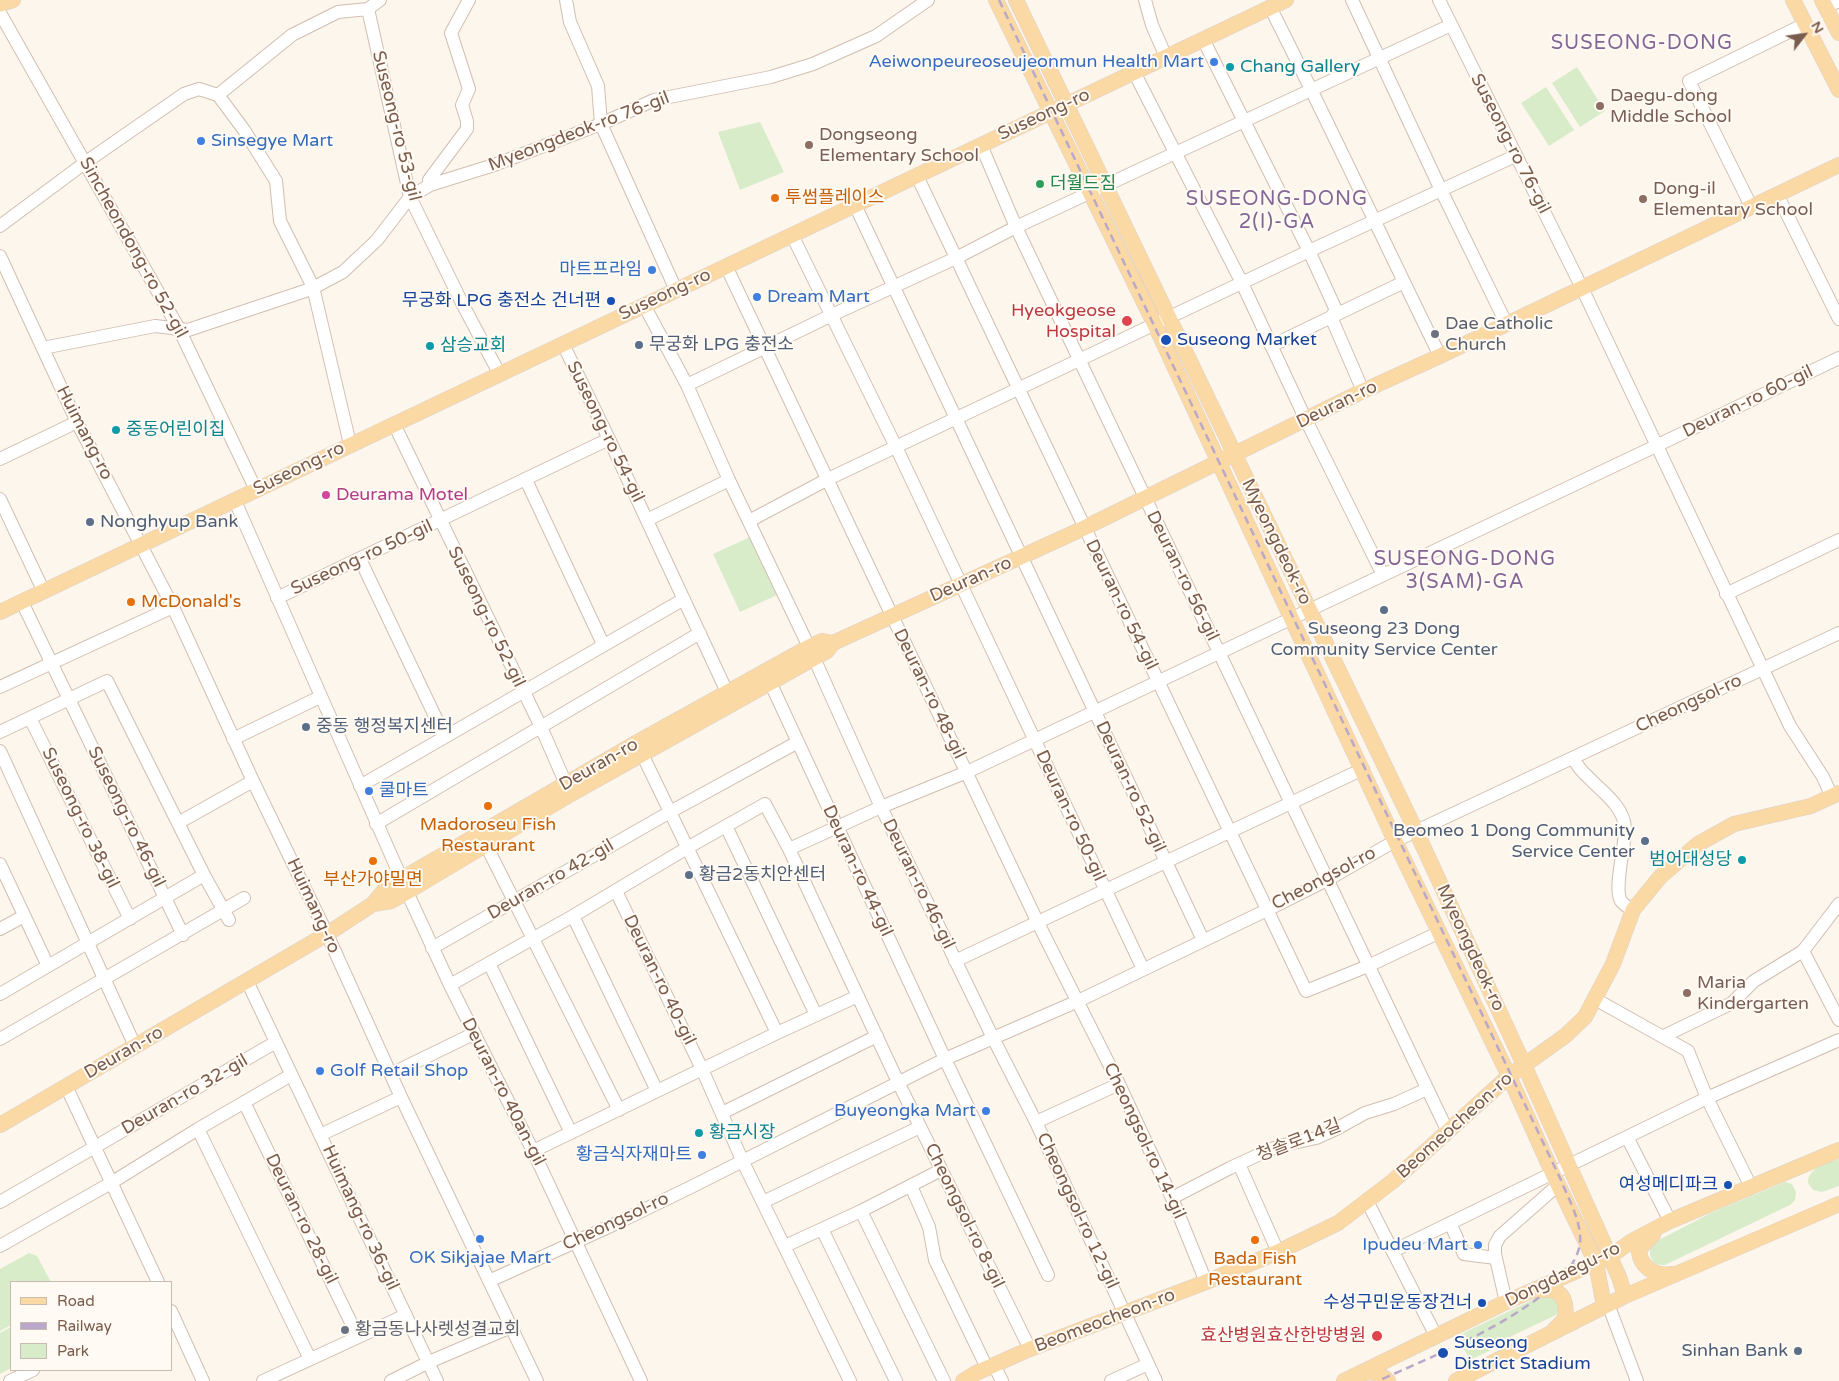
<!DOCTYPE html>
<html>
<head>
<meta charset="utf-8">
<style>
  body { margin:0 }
  #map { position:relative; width:1839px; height:1381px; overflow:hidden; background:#fdf6ec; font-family:"Varela Round",sans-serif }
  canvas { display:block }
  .legend { position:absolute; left:10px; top:1281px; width:162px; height:90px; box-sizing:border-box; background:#fffaf3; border:1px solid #cabbb1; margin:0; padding:6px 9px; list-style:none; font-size:15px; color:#7a5c4d }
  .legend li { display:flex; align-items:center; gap:10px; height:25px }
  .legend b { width:25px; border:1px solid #cabbb1 }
  .north { position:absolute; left:1779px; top:10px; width:50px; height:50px; -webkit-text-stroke:4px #fffaf3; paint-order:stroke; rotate:60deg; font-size:14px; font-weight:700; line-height:20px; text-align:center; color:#7a5c4d }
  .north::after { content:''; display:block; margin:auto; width:18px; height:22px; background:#7a5c4d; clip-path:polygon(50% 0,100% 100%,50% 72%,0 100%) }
</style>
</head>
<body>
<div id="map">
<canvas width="1839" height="1381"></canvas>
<ul class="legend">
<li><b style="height:6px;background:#fbd9a5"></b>Road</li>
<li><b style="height:6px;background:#b9a8c9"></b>Railway</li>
<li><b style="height:14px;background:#d8ecc9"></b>Park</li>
</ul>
<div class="north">N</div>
</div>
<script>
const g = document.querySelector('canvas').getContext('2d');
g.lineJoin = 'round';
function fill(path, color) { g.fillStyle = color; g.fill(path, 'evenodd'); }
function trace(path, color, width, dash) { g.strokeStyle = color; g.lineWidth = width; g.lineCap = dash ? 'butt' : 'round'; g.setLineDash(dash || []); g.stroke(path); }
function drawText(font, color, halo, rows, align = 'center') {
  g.font = font + ' "Varela Round","Noto Sans KR",sans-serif'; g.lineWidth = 4; g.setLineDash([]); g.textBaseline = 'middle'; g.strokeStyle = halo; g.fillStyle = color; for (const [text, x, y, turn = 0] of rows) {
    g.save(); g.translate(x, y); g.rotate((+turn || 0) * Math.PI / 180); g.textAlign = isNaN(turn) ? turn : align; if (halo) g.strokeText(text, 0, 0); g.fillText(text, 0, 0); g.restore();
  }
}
fill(new Path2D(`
  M1577 67 1605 111 1580 127 1552 83Z
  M1546 87 1574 130 1549 146 1521 103Z
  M760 122 784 172 740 190 718 132Z
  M750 537 777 595 740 612 713 554Z
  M1839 1159V1186L1822 1192 1813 1190 1808 1183C1808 1167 1827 1164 1839 1159Z
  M1785 1182 1792 1184 1796 1192 1795 1200 1790 1205 1665 1265C1655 1266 1649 1260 1650 1250L1655 1242 1711 1213Z
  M29 1253 37 1256 51 1282H11V1325L0 1331V1269Z
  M1545 1294H1555L1559 1311 1556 1315 1499 1342 1489 1351 1470 1360 1457 1336Z
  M11 1327V1368L0 1374V1333Z`), '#d8ecc9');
const minor = new Path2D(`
  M566 0 570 22 598 86 601 124 676 290
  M1145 0 1152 25 1166 57
  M1352 0 1441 190 1506 323
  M1439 0 1582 288 1790 726 1823 777 1832 797
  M1270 7C1329 123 1383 240 1440 356
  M1826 7 1839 1
  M368 9 410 197 463 305 499 373
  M0 13 179 329 256 490
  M1203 39 1309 251 1336 310 1331 317 1363 391
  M1134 72 1242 283 1306 420 1383 575
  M218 95 244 130 276 181 280 221 313 287 350 444
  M218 95 292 35 338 12 368 9 380 0
  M981 145 1016 227 1448 1132
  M917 176 1306 991 1368 966 1440 932
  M430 185 429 180 467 129V121L462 105 469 89 451 33 469 0
  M1777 194 1839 319
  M855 205 1203 940
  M1751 206 1689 81 1805 24
  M0 226 86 162 184 94 199 89 218 95
  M792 235 896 447 1143 969
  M0 256 77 422 173 607 253 781 327 934 401 1097 537 1381
  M726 266 1038 923 1119 1084 1172 1198 1206 1282
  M644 305 687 385 729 480 809 647
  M563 344 609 439 727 692
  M1271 346 1404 282
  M43 348 155 326 188 330 311 289 343 272 377 240 410 197 430 185 494 165 601 124 654 100 771 77 813 64 876 36 928 0
  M687 385 832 315 956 258 1016 227 1451 25
  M394 424 541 727 566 784
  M0 459 77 422
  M526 480 603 644
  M0 499 44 592
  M235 501 402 880
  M647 520 729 480
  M749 521 828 479 1309 251 1515 156
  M360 559 444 735
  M1726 594 1839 540
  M277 598 609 439
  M22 602 183 935
  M814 658 881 807 993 1038 1036 1122 1156 1381
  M770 682 945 1059 1048 1275
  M0 687 173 607
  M30 718 130 919
  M0 732 107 681 204 875 0 994
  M233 739 320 697
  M0 751 135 1046
  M642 754 777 1033
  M1573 758C1577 765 1581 771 1587 776 1601 791 1624 806 1625 828 1626 845 1613 888 1621 901 1624 905 1629 908 1633 910
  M360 786 684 599
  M178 823 253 781
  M376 824 700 633
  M726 826 816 1015
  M486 845 619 1110
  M789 849 881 807 967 772 1656 446 1839 358
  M0 864 48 966
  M204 875 229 920
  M616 891 702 1069 743 1162 850 1381
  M407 892 450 985 533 1151 641 1381
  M1839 904 1803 951 1839 1020
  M573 916 657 1091
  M0 929 24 916
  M432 948 670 812 798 742
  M955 961 1363 769
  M489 963 571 1133
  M247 981 437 1381
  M450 985 573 916 687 848 765 804 789 849 898 1082 1030 1349
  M1595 999 1688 1051 1707 1098 1751 1187
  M1664 1036 1732 1003 1754 981 1803 951
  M0 1039 244 898
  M391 1074 473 1034
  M66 1086 158 1282
  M244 1102 358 1337
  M722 1113 877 1036
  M1036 1122 1119 1084
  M198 1129 310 1359
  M320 1135 401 1097
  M1627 1137 1670 1221
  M533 1151 777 1033 858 996
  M1239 1164 1278 1252
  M911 1186 929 1227 935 1260 987 1368
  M1172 1198 1230 1168 1271 1149 1288 1144 1316 1138 1336 1129 1365 1113 1394 1104 1427 1089
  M1367 1201 1436 1336
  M0 1202 276 1042
  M763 1202 920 1127
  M861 1211 944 1381
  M1450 1223 1464 1254 1496 1258
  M822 1229 896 1381
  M0 1246 111 1183 198 1129 291 1075
  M785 1246 861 1211 941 1170
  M1393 1251 1707 1098 1839 1040
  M489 1281 617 1223 693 1186 945 1059 1078 1001 1267 910 1327 880 1395 841 1839 633
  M1506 1302 1495 1254V1245L1500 1236 1558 1185
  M1608 1304 1637 1381
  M171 1311 203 1381
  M994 1365 1002 1381
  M10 1381 33 1370
  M263 1381 406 1315
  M391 1381 429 1362 511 1327
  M1111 1381 1148 1364`);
const major = new Path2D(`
  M996 0 1155 325 1395 841 1509 1076 1553 1174 1596 1263 1604 1306
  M1016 0 1416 831 1524 1065 1619 1277 1625 1296
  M1793 0 1839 90
  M1822 0 1839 33
  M0 4 13 0
  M0 612 1286 0
  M373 904 391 901 407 892 571 794 827 651 833 643 1084 528 1363 391 1440 356 1839 165
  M0 1125 327 934 373 904 386 888 636 743 809 647 822 641 833 643
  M1653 1235 1639 1249C1639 1266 1655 1277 1671 1274
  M1537 1291C1550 1288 1563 1290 1565 1305 1566 1311 1566 1317 1563 1321 1560 1324 1557 1327 1554 1330
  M1360 1374C1371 1371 1379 1372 1388 1381
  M963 1381 976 1373 1030 1349 1206 1282 1278 1252 1338 1223 1393 1181 1509 1076 1565 1036 1585 1017 1613 964 1633 910 1660 877 1698 844 1734 824 1811 806 1839 793
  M1344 1381 1506 1302 1609 1257 1632 1241 1670 1221 1839 1150
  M1456 1381 1625 1296 1839 1204`);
trace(minor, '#d1beb0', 14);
trace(major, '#dad1cd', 16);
trace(minor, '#fff', 12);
trace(major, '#fbd9a5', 15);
trace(new Path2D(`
  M999 0 1560 1178C1568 1198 1582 1222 1580 1243 1573 1302 1428 1358 1378 1381`), '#b9a8c9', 2.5, [8, 5]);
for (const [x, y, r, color] of [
  [1214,62,5,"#3f7fe0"],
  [1230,67,5,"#0f9aa8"],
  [1600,106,5,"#8d6e63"],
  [201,141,5,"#3f7fe0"],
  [809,145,5,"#8d6e63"],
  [1040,184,5,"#2e9e5b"],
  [775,198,5,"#e8710a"],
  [1643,199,5,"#8d6e63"],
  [652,270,5,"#3f7fe0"],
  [757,297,5,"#3f7fe0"],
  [611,301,5,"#1a4fb4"],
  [1127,321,6,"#e0444e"],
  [1435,334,5,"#6b7280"],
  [1166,340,6,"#1a4fb4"],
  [639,345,5,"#5c6f8a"],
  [430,346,5,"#0f9aa8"],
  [116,430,5,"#0f9aa8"],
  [326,495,5,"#d1479c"],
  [90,522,5,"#5c6f8a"],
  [131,602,5,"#e8710a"],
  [1384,610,5,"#5c6f8a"],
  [306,727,5,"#5c6f8a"],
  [369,791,5,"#3f7fe0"],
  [488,806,5,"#e8710a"],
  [1645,841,5,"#5c6f8a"],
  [1742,860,5,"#0f9aa8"],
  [373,861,5,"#e8710a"],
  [689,875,5,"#5c6f8a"],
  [1687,993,5,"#8d6e63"],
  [320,1071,5,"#3f7fe0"],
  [986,1111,5,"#3f7fe0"],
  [699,1133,5,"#0f9aa8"],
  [702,1155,5,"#3f7fe0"],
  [1728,1185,5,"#1a4fb4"],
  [480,1239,5,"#3f7fe0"],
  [1255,1240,5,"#e8710a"],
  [1478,1245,5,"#3f7fe0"],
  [1482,1303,5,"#1a4fb4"],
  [345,1330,5,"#6b7280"],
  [1377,1336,6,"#e0444e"],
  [1798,1351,5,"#5c6f8a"],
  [1443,1353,6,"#1a4fb4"]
]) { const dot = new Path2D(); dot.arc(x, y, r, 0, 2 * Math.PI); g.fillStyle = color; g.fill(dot); trace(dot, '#fffaf3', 2); }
drawText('18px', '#366cbe', '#fffaf3', [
  ["Aeiwonpeureoseujeonmun Health Mart",1204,62],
  ["Sinsegye Mart",211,141,"left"],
  ["마트프라임",642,270],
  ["Dream Mart",767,297,"left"],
  ["쿨마트",379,791,"left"],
  ["Golf Retail Shop",330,1071,"left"],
  ["Buyeongka Mart",976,1111],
  ["황금식자재마트",692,1155],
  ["Ipudeu Mart",1468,1245],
  ["OK Sikjajae Mart",480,1258,"center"]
], 'right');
drawText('18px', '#0d838f', '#fffaf3', [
  ["Chang Gallery",1240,67],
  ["삼승교회",440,346],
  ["중동어린이집",126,430],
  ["범어대성당",1732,860,"right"],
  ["황금시장",709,1133]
], 'left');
drawText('18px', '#785e54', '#fffaf3', [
  ["Daegu-dong",1610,96],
  ["Middle School",1610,117],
  ["Dongseong",819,135],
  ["Elementary School",819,156],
  ["Dong-il",1653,189],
  ["Elementary School",1653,210],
  ["Maria",1697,983],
  ["Kindergarten",1697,1004]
], 'left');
drawText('18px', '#7a5c4d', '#fffaf3', [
  ["Suseong-ro",1044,115,-25],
  ["Suseong-ro 53-gil",396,126,76],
  ["Myeongdeok-ro 76-gil",579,132,-21],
  ["Suseong-ro 76-gil",1510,144,63],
  ["Sincheondong-ro 52-gil",133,248,61],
  ["Suseong-ro",665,295,-25],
  ["Deuran-ro 60-gil",1748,402,-26],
  ["Deuran-ro",1337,405,-26],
  ["Suseong-ro 54-gil",605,432,64],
  ["Huimang-ro",84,433,63],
  ["Suseong-ro",299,469,-26],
  ["Myeongdeok-ro",1276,542,64],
  ["Suseong-ro 50-gil",362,558,-25],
  ["Deuran-ro 56-gil",1182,576,64],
  ["Deuran-ro",971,580,-24],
  ["Deuran-ro 54-gil",1121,605,64],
  ["Suseong-ro 52-gil",486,617,64],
  ["Deuran-ro 48-gil",929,694,64],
  ["Cheongsol-ro",1689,704,-25],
  ["Deuran-ro",599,765,-30],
  ["Deuran-ro 52-gil",1130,787,65],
  ["Deuran-ro 50-gil",1070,816,65],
  ["Suseong-ro 46-gil",126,817,64],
  ["Suseong-ro 38-gil",80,818,64],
  ["Deuran-ro 44-gil",857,871,65],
  ["Cheongsol-ro",1324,879,-28],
  ["Deuran-ro 42-gil",551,880,-30],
  ["Deuran-ro 46-gil",918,884,64],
  ["Huimang-ro",313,906,65],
  ["Myeongdeok-ro",1470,948,65],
  ["Deuran-ro 40-gil",659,980,64],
  ["Deuran-ro",124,1053,-30],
  ["Deuran-ro 40an-gil",503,1092,63],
  ["Deuran-ro 32-gil",185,1095,-30],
  ["Beomeocheon-ro",1455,1126,-42],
  ["Cheongsol-ro 14-gil",1144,1141,65],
  ["청솔로14길",1299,1141,-21],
  ["Cheongsol-ro 12-gil",1077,1211,65],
  ["Cheongsol-ro 8-gil",964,1216,64],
  ["Huimang-ro 36-gil",360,1218,65],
  ["Deuran-ro 28-gil",301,1219,64],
  ["Cheongsol-ro",616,1222,-25],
  ["Dongdaegu-ro",1563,1275,-26],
  ["Beomeocheon-ro",1105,1321,-21]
]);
drawText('18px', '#27864d', '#fffaf3', [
  ["더월드짐",1050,184]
], 'left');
drawText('18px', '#c56008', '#fffaf3', [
  ["투썸플레이스",785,198,"left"],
  ["McDonald's",141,602,"left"],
  ["Madoroseu Fish",488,825],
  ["Restaurant",488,846],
  ["부산가야밀면",373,880],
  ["Bada Fish",1255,1259],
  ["Restaurant",1255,1280]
]);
drawText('18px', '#164399', '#fffaf3', [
  ["무궁화 LPG 충전소 건너편",601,301],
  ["Suseong Market",1177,340,"left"],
  ["여성메디파크",1718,1185],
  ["수성구민운동장건너",1472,1303],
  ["Suseong",1454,1343,"left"],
  ["District Stadium",1454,1364,"left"]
], 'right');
drawText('18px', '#be3a42', '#fffaf3', [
  ["Hyeokgeose",1116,311],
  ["Hospital",1116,332],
  ["효산병원효산한방병원",1366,1336]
], 'right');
drawText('18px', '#5b616d', '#fffaf3', [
  ["Dae Catholic",1445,324],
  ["Church",1445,345],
  ["황금동나사렛성결교회",355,1330]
], 'left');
drawText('18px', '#4e5e75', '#fffaf3', [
  ["무궁화 LPG 충전소",649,345],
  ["Nonghyup Bank",100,522],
  ["Suseong 23 Dong",1384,629,"center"],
  ["Community Service Center",1384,650,"center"],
  ["중동 행정복지센터",316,727],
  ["Beomeo 1 Dong Community",1635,831,"right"],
  ["Service Center",1635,852,"right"],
  ["황금2동치안센터",699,875],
  ["Sinhan Bank",1788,1351,"right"]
], 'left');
drawText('18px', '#b23c85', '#fffaf3', [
  ["Deurama Motel",336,495]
], 'left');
g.letterSpacing = '1px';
drawText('20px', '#846695', '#fffaf3', [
  ["SUSEONG-DONG",1642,44],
  ["SUSEONG-DONG",1277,200],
  ["2(I)-GA",1277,223],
  ["SUSEONG-DONG",1465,560],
  ["3(SAM)-GA",1465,583]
]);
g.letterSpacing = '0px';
</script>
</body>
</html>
